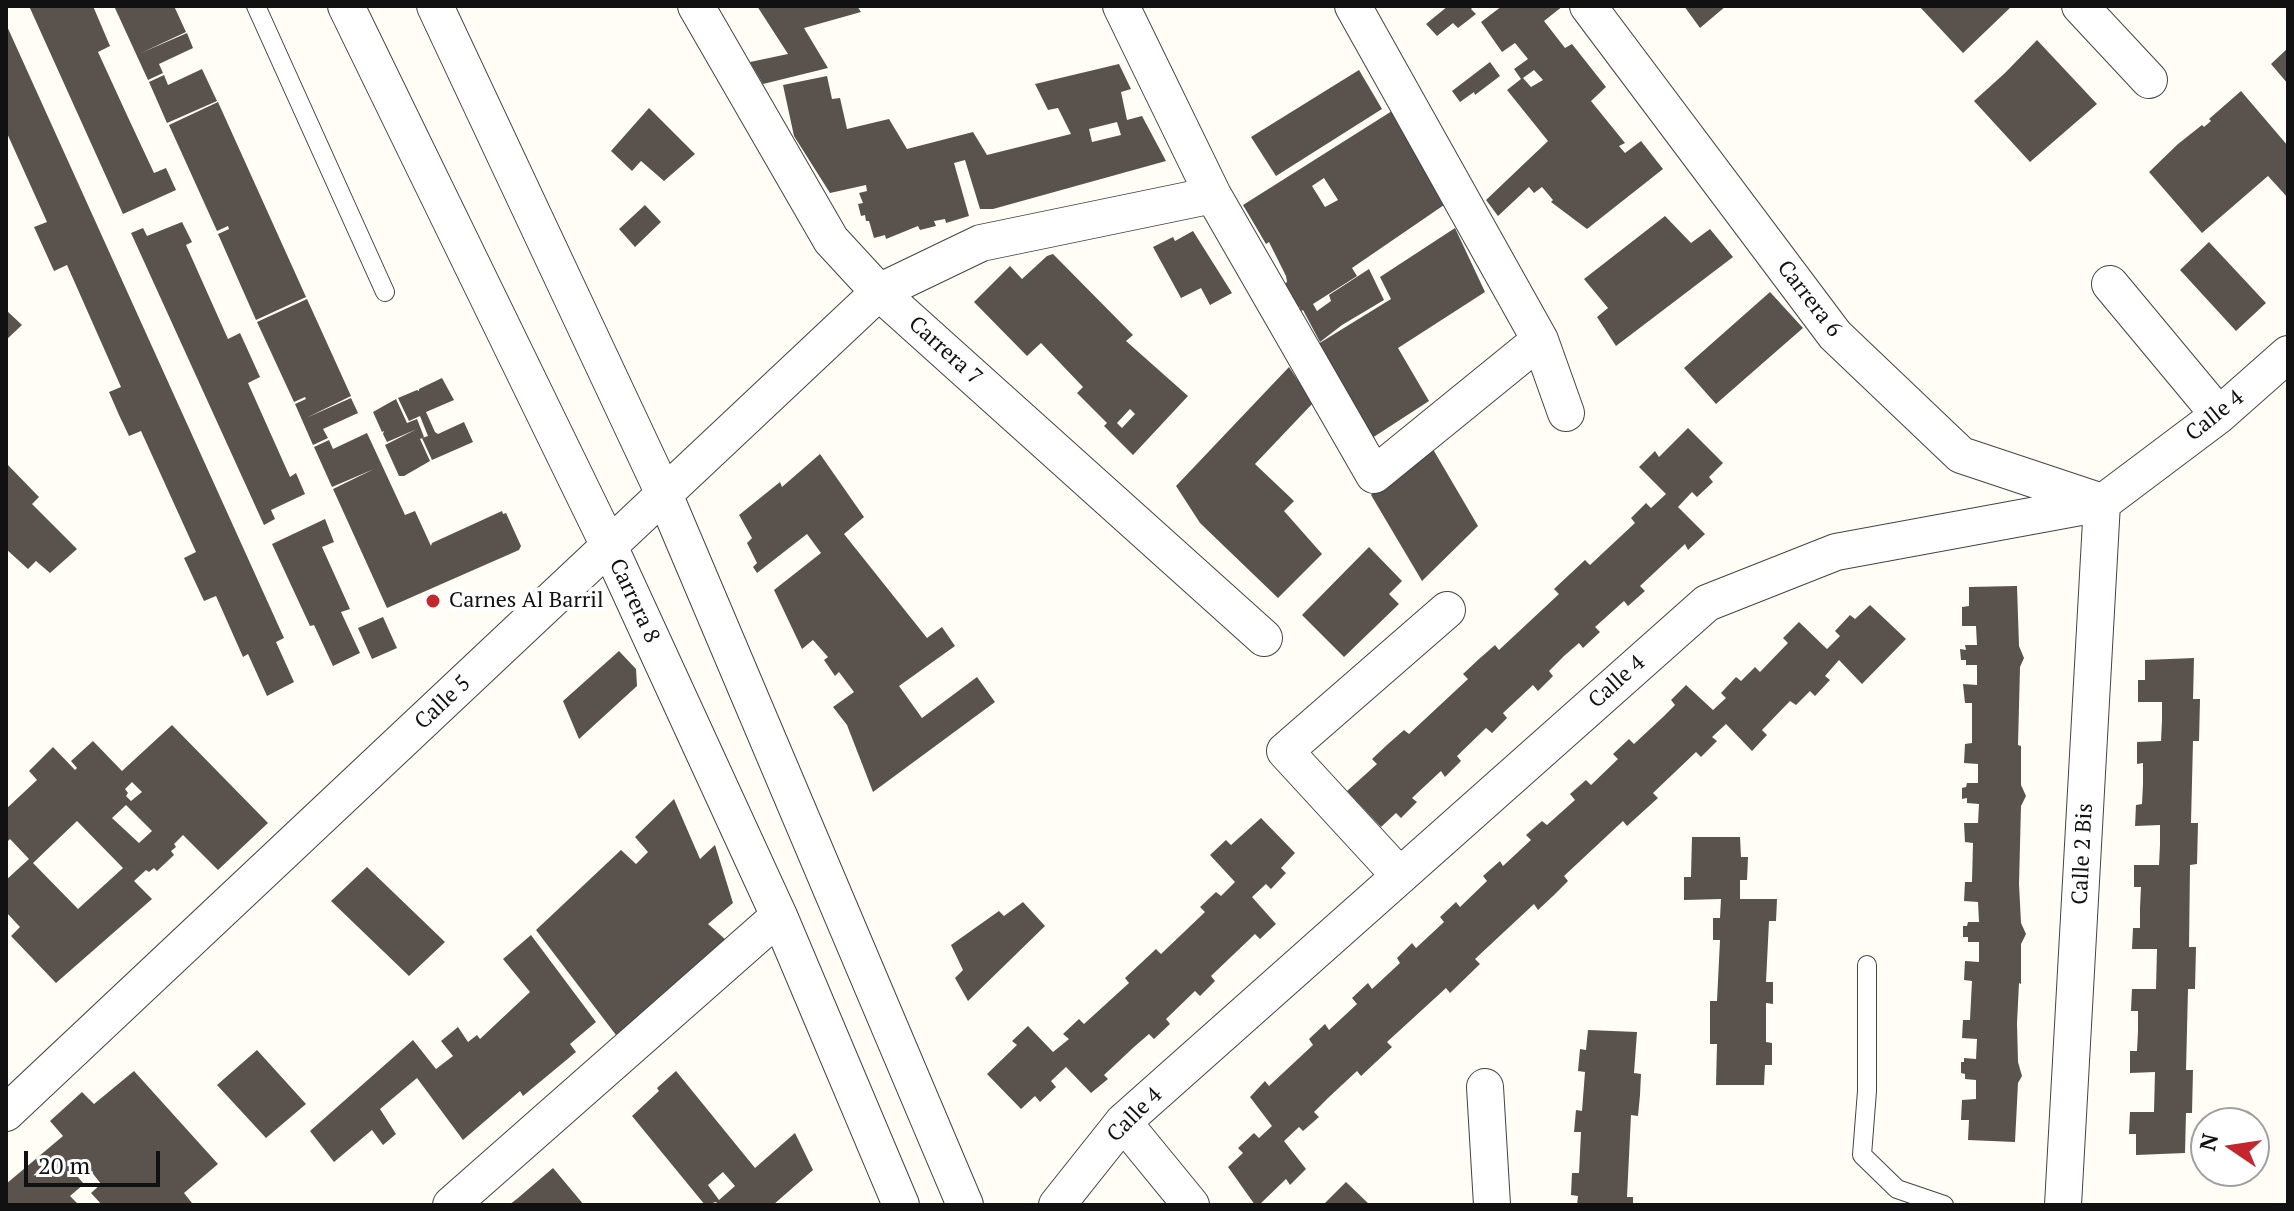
<!DOCTYPE html>
<html>
<head>
<meta charset="utf-8">
<style>
  body { margin:0 }
  #map { position:relative; width:2294px; height:1211px; overflow:hidden; background:#fffdf5; font-family:"PT Serif",serif }
  canvas { display:block }
  .frame { position:absolute; inset:0; border:8px solid #111; pointer-events:none }
  .north { position:absolute; left:2190px; top:1107px; width:80px; height:80px; box-sizing:border-box; background:#fff; border:2px solid #a0a0a0; border-radius:50%; rotate:283deg; font-size:22px; font-weight:700; line-height:32px; text-align:center; color:#111 }
  .north::after { content:''; display:block; margin:auto; width:28px; height:36px; background:#c4262e; clip-path:polygon(50% 0,100% 100%,50% 72%,0 100%) }
  .scale { position:absolute; left:24px; top:1151px; width:136px; height:36px; box-sizing:border-box; border:4px solid #111; border-top:0; padding-left:10px; font-size:24px; line-height:28px; white-space:nowrap; color:#111; -webkit-text-stroke:6px #fff; paint-order:stroke }
</style>
</head>
<body>
<div id="map">
<canvas width="2294" height="1211"></canvas>
<div class="frame"></div>
<div class="north">N</div>
<div class="scale">20 m</div>
</div>
<script>
const g = document.querySelector('canvas').getContext('2d');
g.lineJoin = 'round';
function fill(path, color) { g.fillStyle = color; g.fill(path, 'evenodd'); }
function trace(path, color, width, dash) { g.strokeStyle = color; g.lineWidth = width; g.lineCap = dash ? 'butt' : 'round'; g.setLineDash(dash || []); g.stroke(path); }
function drawText(font, color, halo, rows, align = 'center') {
  g.font = font + ' "PT Serif",serif'; g.lineWidth = 8; g.setLineDash([]); g.textBaseline = 'middle'; g.strokeStyle = halo; g.fillStyle = color; for (const [text, x, y, turn = 0] of rows) {
    g.save(); g.translate(x, y); g.rotate((+turn || 0) * Math.PI / 180); g.textAlign = isNaN(turn) ? turn : align; if (halo) g.strokeText(text, 0, 0); g.fillText(text, 0, 0); g.restore();
  }
}
fill(new Path2D(`
  M29 6H77L78 8 93 6 110 46 98 52 126 113 154 173 166 168 176 190 123 214Z
  M114 6H174L186 32 141 53 187 33 193 48 159 64 163 73 148 80Z
  M757 6H857L861 12 804 28 828 68 763 84 750 62 788 54Z
  M1448 6H1474L1471 9 1476 14 1458 28 1453 23 1437 36 1426 24Z
  M1502 6H1563L1544 21 1565 48 1572 44 1606 87 1591 101 1625 143 1619 146 1625 153 1641 141 1663 169 1587 229 1551 202 1553 200 1542 187 1534 193 1529 187 1498 216 1486 200 1548 141 1507 90 1521 79 1514 69 1528 59 1515 43 1502 52 1481 22ZM1534 70 1543 80 1531 87 1523 78Z
  M1684 6H1726L1700 28Z
  M1919 6H2012L1963 53Z
  M6 24 284 638 276 642 294 682 267 696 248 654 243 657 216 596 204 601 184 558 196 552 141 431 129 436 119 415 109 392 121 387 67 265 54 271 34 227 47 222 6 131Z
  M2037 40 2097 104 2030 162 1974 101 2005 73Z
  M2288 48V84L2271 64Z
  M1490 62 1500 76 1475 95 1474 92 1460 102 1452 91Z
  M1119 64 1131 89 1121 92 1127 120 1142 116 1166 161 993 209H980L965 160 954 163 969 216 946 223 945 219 934 221 936 226 920 230 918 226 886 239 885 235 874 238 869 221H866L865 215 861 216 858 204 863 203 859 193 867 191 866 185 830 193 794 136 783 85 827 76 832 99 840 98 847 129 889 119 907 149 973 132 987 155 1071 134 1058 108 1048 110 1035 84ZM1117 122 1121 135 1092 142 1089 129Z
  M202 69 217 101 167 123 149 82 164 75 168 85Z
  M1359 70 1382 109 1276 176 1251 137Z
  M2241 91 2288 146V198L2268 176 2202 233 2149 172 2178 144 2202 125 2204 127 2211 121 2209 119Z
  M218 102 306 297 256 320 218 234 229 229 228 226 217 231 169 125Z
  M649 108 695 154 664 181 641 161 632 171 611 151Z
  M1392 111 1444 205 1352 268 1357 276 1313 304 1317 311 1331 301 1329 295 1369 269 1384 300 1342 325 1320 342 1303 310 1301 311 1299 306 1295 308 1284 284 1287 282 1286 276 1269 242 1266 244 1243 205ZM1324 178 1338 200 1325 207 1312 186Z
  M645 205 661 222 635 247 619 229Z
  M1665 216 1691 243 1710 229 1733 257 1616 346 1597 317 1608 308 1584 279Z
  M182 222 192 242 186 245 228 339 240 333 260 377 248 383 290 477 296 473 305 494 271 510 275 519 264 525 131 233 143 228 147 236Z
  M1455 228 1485 292 1398 348 1429 401 1369 440 1318 344 1391 299 1380 277Z
  M1193 231 1232 293 1210 305 1201 288 1181 298 1153 247 1173 237 1175 241Z
  M2209 242 2266 303 2236 331 2180 270Z
  M1053 254 1133 335 1126 341 1188 396 1133 455 1104 426 1107 423 1077 393 1083 387 1041 343 1027 356 974 302 1010 266 1022 279 1047 256ZM1130 409 1135 414 1122 428 1117 423Z
  M1770 292 1803 328 1716 404 1684 368Z
  M307 299 351 396 306 418 351 398 358 413 323 429 328 438 313 445 295 404 306 399 305 397 294 402 257 322Z
  M6 310 22 325 6 340Z
  M1289 367 1313 403 1255 464 1294 501 1284 511 1322 554 1278 598 1200 523 1176 486Z
  M442 378 454 400 426 412 435 432 438 434 464 422 473 442 432 460 422 438 428 436 420 416 409 421 398 398 417 390 419 391V389Z
  M396 399 407 423 417 419 424 437 420 439 430 461 404 476H399L385 445 417 429 387 442 383 434 384 431 382 432 373 412Z
  M1688 428 1723 463 1709 477 1713 482 1697 497 1692 492 1678 507 1705 534 1688 550 1685 544 1640 586 1645 591 1628 606 1624 601 1595 627 1600 632 1583 648 1579 643 1564 656 1549 671 1553 676 1538 691 1533 685 1503 713 1507 718 1492 733 1486 728 1457 756 1461 761 1445 777 1441 771 1412 798 1417 802 1401 818 1396 813 1381 827 1347 791 1377 764 1372 759 1388 744 1404 730 1409 734 1468 679 1463 674 1479 659 1495 645 1499 650 1559 594 1554 589 1570 574 1585 560 1590 565 1635 523 1631 518 1646 503 1651 508 1666 494 1639 467 1655 451 1659 457Z
  M367 433 405 515 415 511 431 546 432 543 502 511 503 514 506 513 521 546 519 550 387 608 333 489 374 469 332 487 314 447 329 440 333 449Z
  M1427 439 1478 526 1422 581 1371 495Z
  M820 454 864 517 844 534 927 638 942 627 955 646 899 686 922 718 977 677 995 702 873 792 847 725 833 707 854 692 839 672 835 676 824 660 828 657 813 640 802 649 774 590 821 553 807 534 757 573 753 567 757 563 747 543 752 538 739 515 780 482 782 487Z
  M6 463 39 497 32 504 77 549 50 573 36 561 28 569 6 549Z
  M325 519 334 542 322 547 350 609 341 612 360 653 333 666 314 625 310 626 272 544Z
  M1369 547 1402 581 1389 594 1399 604 1344 657 1302 615Z
  M2017 586 2019 646 2024 658 2020 667 2018 745 2021 746V785L2026 796 2021 806 2019 884 2021 923 2026 934 2021 944V984L2019 983 2017 1023 2018 1062 2022 1076 2018 1083 2015 1142 1968 1140 1969 1120H1961L1962 1100 1976 1099V1080L1965 1079V1074L1961 1073V1062H1964V1058L1976 1059 1977 1039 1962 1038 1963 1020H1970L1972 981 1964 980 1965 961 1979 962V942H1968V937H1963V926H1967L1968 922H1979L1978 902 1964 901 1965 882H1972L1973 843 1965 842 1964 823H1978L1979 804 1967 803V798L1962 799V788L1966 787 1967 783H1978V764L1964 763 1965 744 1972 743V703H1965L1963 684 1977 685V665H1966V660H1961L1960 649 1966 650 1965 645H1977L1976 626H1962V607L1969 606V587Z
  M1870 605 1906 639 1862 684 1839 660 1825 676 1830 680 1815 696 1810 691 1796 705 1790 701 1762 730 1767 735 1752 751 1726 724 1712 737 1717 741 1701 757 1696 752 1653 793 1658 798 1627 826 1623 821 1564 876 1568 881 1553 896 1538 910 1534 904 1475 959 1480 964 1450 993 1446 988 1387 1042 1392 1047 1361 1076 1357 1071 1328 1098 1314 1112 1319 1117 1303 1131 1299 1127 1284 1141 1306 1169 1290 1185 1286 1179 1259 1205H1255L1228 1167 1243 1153 1238 1148 1254 1133 1259 1138 1272 1126 1250 1097 1265 1081 1269 1086 1313 1045 1309 1039 1325 1024 1329 1030 1357 1004 1352 998 1368 983 1372 989 1400 963 1397 958 1412 943 1416 948 1444 922 1440 917 1456 902 1460 907 1487 881 1483 876 1500 861 1503 866 1531 840 1526 835 1542 821 1547 825 1575 800 1570 794 1586 780 1591 785 1618 759 1613 754 1629 739 1634 744 1663 717 1675 705 1671 700 1686 685 1713 710 1726 698 1721 693 1736 677 1741 681 1755 667 1760 672 1788 643 1783 638 1799 622 1827 649 1840 636 1835 631 1850 615 1855 619Z
  M383 617 397 648 372 659 358 628Z
  M619 651 636 669 637 686 579 739 563 701Z
  M2194 658 2193 699H2200L2199 741H2193L2191 823H2198L2197 864 2190 865 2189 947H2196L2195 989H2188L2186 1070H2193L2192 1113H2186L2185 1153 2136 1155V1134H2129L2130 1112H2154L2155 1072 2130 1073V1051H2137L2138 1031V1011H2131L2132 989H2156L2157 949H2132L2133 928H2140V908L2141 887H2134V865H2159L2160 845V825L2135 826 2136 805 2142 804 2143 784V763L2137 764V742L2161 741 2162 721V702H2138V680H2145V660Z
  M172 725 268 823 218 870 183 835 174 844 176 847 171 851 174 855 157 871 154 868 149 872 146 870 134 881 152 899 56 983 11 936 20 927 6 912V880L29 859 10 839 6 843V809L37 780 29 771 53 747 75 770 77 768 71 761 93 741 122 771ZM132 782 142 792 131 801 126 796 128 793 125 789ZM126 805 152 831 139 843 112 818ZM77 821 123 868 78 909 33 863Z
  M674 799 700 859 715 845 733 903 708 924 726 940 616 1035 536 930 621 850 636 864 648 852 635 837Z
  M1261 818 1295 853 1281 868 1286 873 1271 889 1266 884 1252 897 1276 924 1260 939 1255 934 1211 976 1215 981 1200 996 1195 991 1166 1019 1170 1024 1154 1039 1149 1034 1134 1047 1104 1075 1108 1079 1091 1093 1066 1067 1051 1081 1056 1087 1040 1102 1035 1096 1021 1109 987 1074 1017 1045 1012 1041 1028 1026 1053 1052 1069 1039 1063 1034 1079 1019 1084 1024 1129 983 1125 978 1156 949 1161 954 1205 912 1200 907 1216 892 1221 896 1235 882 1210 855 1226 840 1231 845Z
  M1692 837H1740L1741 857H1748L1747 880H1740V899H1777L1776 921H1769L1766 982H1773V1004L1766 1003V1042L1772 1043V1065H1765L1764 1085H1716L1717 1044H1710V1001H1717L1720 940H1713V918H1720L1721 899 1684 900V877H1691Z
  M367 867 445 942 409 976 331 901Z
  M1023 902 1045 926 968 1001 955 978 963 970 951 945 999 911 1004 916Z
  M531 935 596 1022 570 1044 576 1052 523 1096 520 1091 463 1140 417 1078 380 1109 396 1134 383 1145 372 1130 334 1162 310 1131 413 1040 436 1069 453 1056 441 1041 458 1027 468 1042 477 1035 480 1039 530 992 503 959Z
  M1588 1030 1637 1032 1634 1073 1641 1074 1640 1095 1638 1116 1631 1115 1627 1197H1633V1205H1577L1578 1196 1571 1195 1572 1173H1579L1580 1153 1581 1132H1574L1576 1110 1582 1111 1585 1072 1578 1071 1580 1049 1586 1050Z
  M257 1050 306 1104 266 1138 217 1085Z
  M134 1071 218 1164 184 1193 192 1203 102 1205 91 1193 101 1184 87 1166 77 1176 84 1184 70 1196 79 1205H6V1184L63 1136 50 1121 82 1092 94 1104Z
  M676 1071 755 1168 795 1133 813 1170 773 1205H719L716 1202 705 1205 632 1116 659 1091 657 1088ZM723 1172 735 1186 719 1200 708 1185Z
  M553 1168 584 1205H509L518 1198Z
  M1346 1182 1370 1205H1323Z`), '#5a524d');
const service = new Path2D(`
  M256 6 385 292
  M1867 965V1091L1862 1155 1897 1189 1944 1205`);
const minor = new Path2D(`
  M346 6 609 546 779 916 901 1205
  M435 6 664 494 965 1205
  M696 6 831 240 879 292 1264 638
  M1121 6 1213 195 1374 475 1540 340
  M1353 6 1540 340 1566 413
  M1588 6 1835 335 1961 455 2099 501
  M2080 6 2149 80
  M2110 284 2219 415
  M1400 876 1285 751 1447 610
  M1485 1087 1492 1205
  M6 1113 879 292 981 243 1213 195
  M1123 1122 1191 1205
  M451 1205 779 916
  M1057 1205 1123 1122 1707 603 1836 552 2102 503 2219 415 2288 354
  M2063 1205 2102 503`);
trace(service, '#444', 20);
trace(minor, '#444', 38);
trace(service, '#fff', 18);
trace(minor, '#fff', 36);
for (const [x, y, r, color] of [
  [433,601,8,"#c4262e"]
]) { const dot = new Path2D(); dot.arc(x, y, r, 0, 2 * Math.PI); g.fillStyle = color; g.fill(dot); trace(dot, '#fff', 3); }
drawText('22px', '#111', '#fff', [
  ["Carrera 6",1809,299,52],
  ["Carrera 7",945,351,42],
  ["Calle 4",2215,416,-39],
  ["Carrera 8",634,601,65],
  ["Calle 4",1617,682,-42],
  ["Calle 5",443,703,-43],
  ["Calle 2 Bis",2083,854,-87],
  ["Calle 4",1135,1115,-45]
]);
drawText('22px', '#111', '#fff', [
  ["Carnes Al Barril",449,601]
], 'left');
</script>
</body>
</html>
